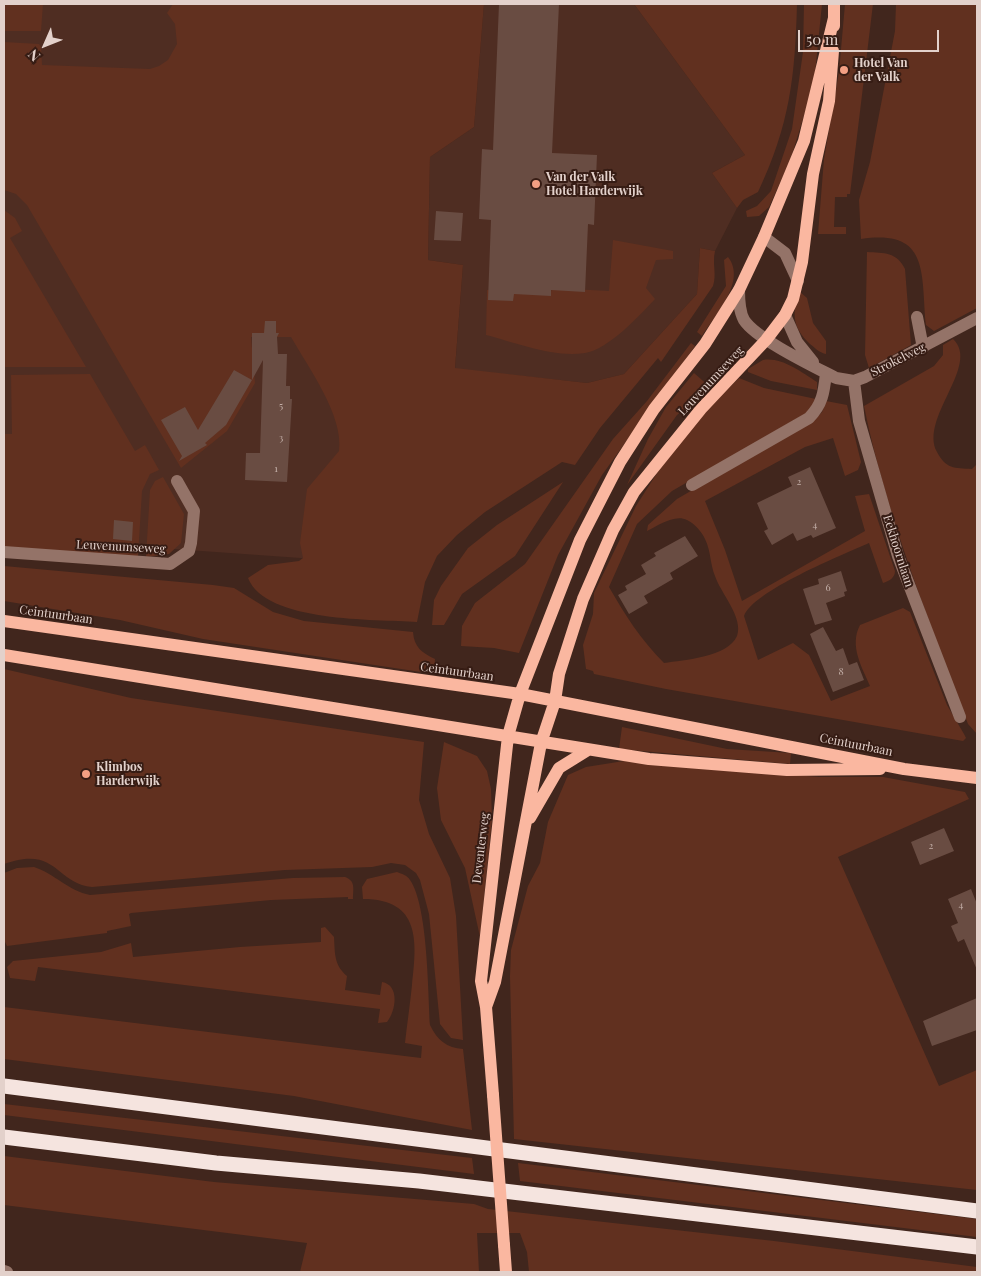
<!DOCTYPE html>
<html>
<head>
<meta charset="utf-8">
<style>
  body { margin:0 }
  #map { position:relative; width:981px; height:1276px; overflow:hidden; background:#41261d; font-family:"Playfair Display",serif }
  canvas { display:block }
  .frame { position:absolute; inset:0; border:5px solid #e3d1cb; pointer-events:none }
  .north { position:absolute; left:20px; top:20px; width:50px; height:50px; -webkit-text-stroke:4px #361c14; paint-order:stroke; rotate:226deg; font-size:14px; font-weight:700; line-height:20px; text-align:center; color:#e3d1cb }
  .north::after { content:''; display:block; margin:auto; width:18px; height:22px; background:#e3d1cb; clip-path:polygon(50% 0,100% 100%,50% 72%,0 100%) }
  .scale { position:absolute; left:798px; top:30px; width:141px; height:22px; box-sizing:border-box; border:2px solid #e3d1cb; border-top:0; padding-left:6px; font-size:15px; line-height:18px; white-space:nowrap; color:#e3d1cb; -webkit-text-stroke:4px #361c14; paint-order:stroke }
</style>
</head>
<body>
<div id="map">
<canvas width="981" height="1276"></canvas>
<div class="frame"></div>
<div class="north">N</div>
<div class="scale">50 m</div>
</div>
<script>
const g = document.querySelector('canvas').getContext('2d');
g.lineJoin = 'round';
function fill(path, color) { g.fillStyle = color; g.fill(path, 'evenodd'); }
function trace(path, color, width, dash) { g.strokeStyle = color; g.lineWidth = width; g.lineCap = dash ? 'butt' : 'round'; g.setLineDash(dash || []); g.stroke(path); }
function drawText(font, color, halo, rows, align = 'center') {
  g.font = font + ' "Playfair Display",serif'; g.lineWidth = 4; g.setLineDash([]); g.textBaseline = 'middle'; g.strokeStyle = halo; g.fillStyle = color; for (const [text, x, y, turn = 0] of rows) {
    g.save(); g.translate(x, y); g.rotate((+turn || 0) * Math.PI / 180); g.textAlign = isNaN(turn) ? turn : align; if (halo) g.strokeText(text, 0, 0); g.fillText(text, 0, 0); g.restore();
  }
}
fill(new Path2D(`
  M4 4H368L343 561 4 537Z
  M484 4H634L745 155 712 173 737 208 715 251 700 248 697 294 624 374 587 383 455 369 463 265 428 260 430 157 474 127Z`), '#4f2d22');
fill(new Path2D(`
  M4 4H43L41 31H4Z
  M173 4H484L474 127 430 157 428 260 463 265 455 368 587 383 624 374 697 294 700 248 715 251C712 264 717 274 713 286L661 362 658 358 600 428 575 465 562 462 485 512 457 535 437 556 425 582 417 622C375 619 266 623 248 578L268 565 299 561 303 558 300 543 307 489 339 451C344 416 308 367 291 337H251L255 383 227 431 181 468 27 205 16 194 4 190V42L39 44 41 47 42 65 150 69 159 66 168 60 177 44 175 24 167 13Z
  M634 4H797C795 77 790 124 758 192L743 200 737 208 712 173 745 155Z
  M804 4H822L814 83 790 161 769 207 759 216 747 217 746 211 757 206 771 191 792 129 803 52Z
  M845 4H873L850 194H847V197H835L834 227H846V234H818L824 159 839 72Z
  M896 4H977V308L934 331 926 325C921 273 930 229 861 239L859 200 870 162 895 31Z
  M4 210 15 218 22 231 10 238 86 367H4Z
  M613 240 673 251V259L656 260 646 288 655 299C640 315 608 350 585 353 554 358 517 343 486 335L487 290 550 295 552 288 609 291Z
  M867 252C884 253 897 252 905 269L911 345 869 368 865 355Z
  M728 257C747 281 715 315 702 336L697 332 726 286 724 260Z
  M799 291 807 298 813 323 826 341V354C820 353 815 348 810 344 792 327 792 314 799 291Z
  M953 339C981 365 919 418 937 452 946 469 954 468 972 469L977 464V734L968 724C929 620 886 515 864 406L934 366 943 355V345Z
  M691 343 695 346 602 475 558 555 519 653 494 648 461 646 462 626 475 603 525 564 613 439 647 401Z
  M763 360C782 357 801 372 817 382V390L771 381 748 372V369Z
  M694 373 710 387 677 415 627 485 648 439 666 407Z
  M90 374 135 451 145 445 159 470 150 474 142 491 138 557 4 547V434H12L11 375Z
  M739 378 764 388 816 399 810 411 672 491 637 524 609 587C625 615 641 640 664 663 684 660 728 657 737 636 744 618 720 592 715 576 710 564 711 551 705 539 702 532 694 523 687 520 674 514 658 526 647 531L648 525 677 499 816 418 822 412 826 401 847 405 861 462 858 470 845 476 833 438 805 447 705 501 725 550 742 601 865 531 855 496 869 494 895 571C895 578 889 581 883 583L869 543C842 555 753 591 744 616L758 660 793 643 809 655 831 701 870 686C862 667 849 646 860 625L903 608 910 612 947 705 964 734 966 738 963 741 666 689 594 674 593 671 586 669 583 645 593 614 594 593 636 506 666 459 698 418Z
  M163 477 184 514 181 543 169 554 146 557 150 490 155 481Z
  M563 482 515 556 462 594 444 625H432L434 600 441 586 468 548 497 525Z
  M4 566 213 585 234 588 273 612 304 621 413 632C414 647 422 653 435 659L434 674 203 639 120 620 4 601Z
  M4 669 131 698 424 742 419 800 429 834 450 878 456 916 463 1040 451 1038 440 1024 429 914 420 880 416 873 405 865 391 863 372 867 285 870 92 887C55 883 57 845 4 864Z
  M622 727 727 749 791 753 790 764 619 749Z
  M444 742 477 756 487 771 491 789 492 821 480 937 465 868 441 820 437 788Z
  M624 761 819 777H883L965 792 969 799 838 857 939 1086 977 1070V1190L514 1139 510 976 511 950 528 886 540 863 548 822 568 775 586 767Z
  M34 867C55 874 69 891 90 895L293 878 345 877C356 881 353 889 353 899H348V897L271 900 131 913 129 914 131 926 107 931V933L7 946 4 940V873L17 868Z
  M397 872C402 874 407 875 410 880 428 906 428 992 430 1025 437 1040 447 1048 463 1049L472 1130 294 1096 4 1059V1007L421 1058 422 1046 405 1043C407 1024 410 1005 412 985 417 942 421 899 363 899L362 887 367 879Z
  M325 927 334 937C335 954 334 965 347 976L345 990 380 995 382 982C400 985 396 1011 387 1022L378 1023 380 1009 339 1004 38 967 35 981 10 978 7 967 13 961 101 952 131 943 133 957 240 947 321 942V928Z
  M4 1104 472 1158 474 1174 4 1115Z
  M4 1156 214 1182 474 1204 488 1209 774 1241 977 1267V1272H529L527 1252 520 1233H477L479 1272H300L307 1243 4 1205Z
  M518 1163 977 1219V1237L520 1181Z`), '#61301f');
fill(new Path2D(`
  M499 4H559L552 153 597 155 594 225 588 224 585 292 551 290V296L514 294 513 301 488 300 491 220 479 219 482 149 493 150Z
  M436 211 463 213 461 241 434 240Z
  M265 321H276V333H279L277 337 278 354H287L286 386H290V399H292L287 482 245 480 246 453H260L263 360 252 380V333H264Z
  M234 370 252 380 226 425 205 443 207 445 179 461 182 456 161 420 185 407 198 430Z
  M810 467 836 528 813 538 811 535 797 541 793 533 772 545 764 531 768 529 757 503 792 486 788 477Z
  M114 520 133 522 132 541 113 539Z
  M685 536 698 556 670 573 673 579 644 596 648 603 629 614 618 595 627 590 625 586 646 574 641 565 656 556 654 553Z
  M841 571 847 591 844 592 845 596 826 603 832 620 815 625 803 589 819 584 818 579Z
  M823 627 836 651 843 648 849 665 857 662 864 680 833 692 810 634Z
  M944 828 954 851 920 865 911 842Z
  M971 889 977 904V970L964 939 958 942 951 926 958 923 948 899Z
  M977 998V1030L932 1046 923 1021Z`), '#694c42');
trace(new Path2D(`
  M764 237 785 253 798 281
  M739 290C739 300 739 311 744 320 756 339 815 367 836 378L854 381 865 377 977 318
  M785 315 797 342 813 362
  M917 317 923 348
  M854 381 859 421 898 556 960 717
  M692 485 809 418C823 404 824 391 826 373
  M4 552 170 564 189 551 191 543 194 511 177 481
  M4 1271 7 1272`), '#947368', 12);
trace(new Path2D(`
  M834 26V4
  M4 621 520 694 904 769 977 778
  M4 655 649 759 787 770 880 769
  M530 818 559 768 588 750
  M486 1007 495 982 541 743 555 701 559 674 583 599 613 530 634 492 701 409 766 340 785 315 793 299 802 262 813 174 829 101 833 51
  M493 1095 486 1007 481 981 508 736 520 694 580 540 620 462 654 409 705 344 739 290 764 237 804 141 834 18
  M504 1245 506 1272`), '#fab7a0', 12);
trace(new Path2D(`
  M4 1086 977 1211
  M4 1137 216 1163 419 1181 977 1247`), '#f5e4df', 15);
trace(new Path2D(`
  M493 1095 504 1245`), '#fab7a0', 12);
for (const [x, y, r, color] of [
  [844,70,5,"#f39f83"],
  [536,184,5,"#f39f83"],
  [86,774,5,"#f39f83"]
]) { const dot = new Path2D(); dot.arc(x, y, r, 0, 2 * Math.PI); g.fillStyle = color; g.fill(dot); trace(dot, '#361c14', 2); }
drawText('10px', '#c4b0a9', null, [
  ["5",281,406],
  ["3",281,438],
  ["1",276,469],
  ["2",799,482],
  ["4",815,525],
  ["6",828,588],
  ["8",841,672],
  ["2",931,846],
  ["4",961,905]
]);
drawText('bold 12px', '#e3d1cb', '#361c14', [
  ["Hotel Van",854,63],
  ["der Valk",854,77],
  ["Van der Valk",546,177],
  ["Hotel Harderwijk",546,191],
  ["Klimbos",96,767],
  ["Harderwijk",96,781]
], 'left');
drawText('12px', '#e3d1cb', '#361c14', [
  ["Strokelweg",898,360,-27],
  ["Leuvenumseweg",711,381,-47],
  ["Leuvenumseweg",121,547,3],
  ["Eekhoornlaan",898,551,72],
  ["Ceintuurbaan",56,615,8],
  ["Ceintuurbaan",457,672,8],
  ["Ceintuurbaan",856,745,11],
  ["Deventerweg",481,848,-83]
]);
</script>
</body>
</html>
